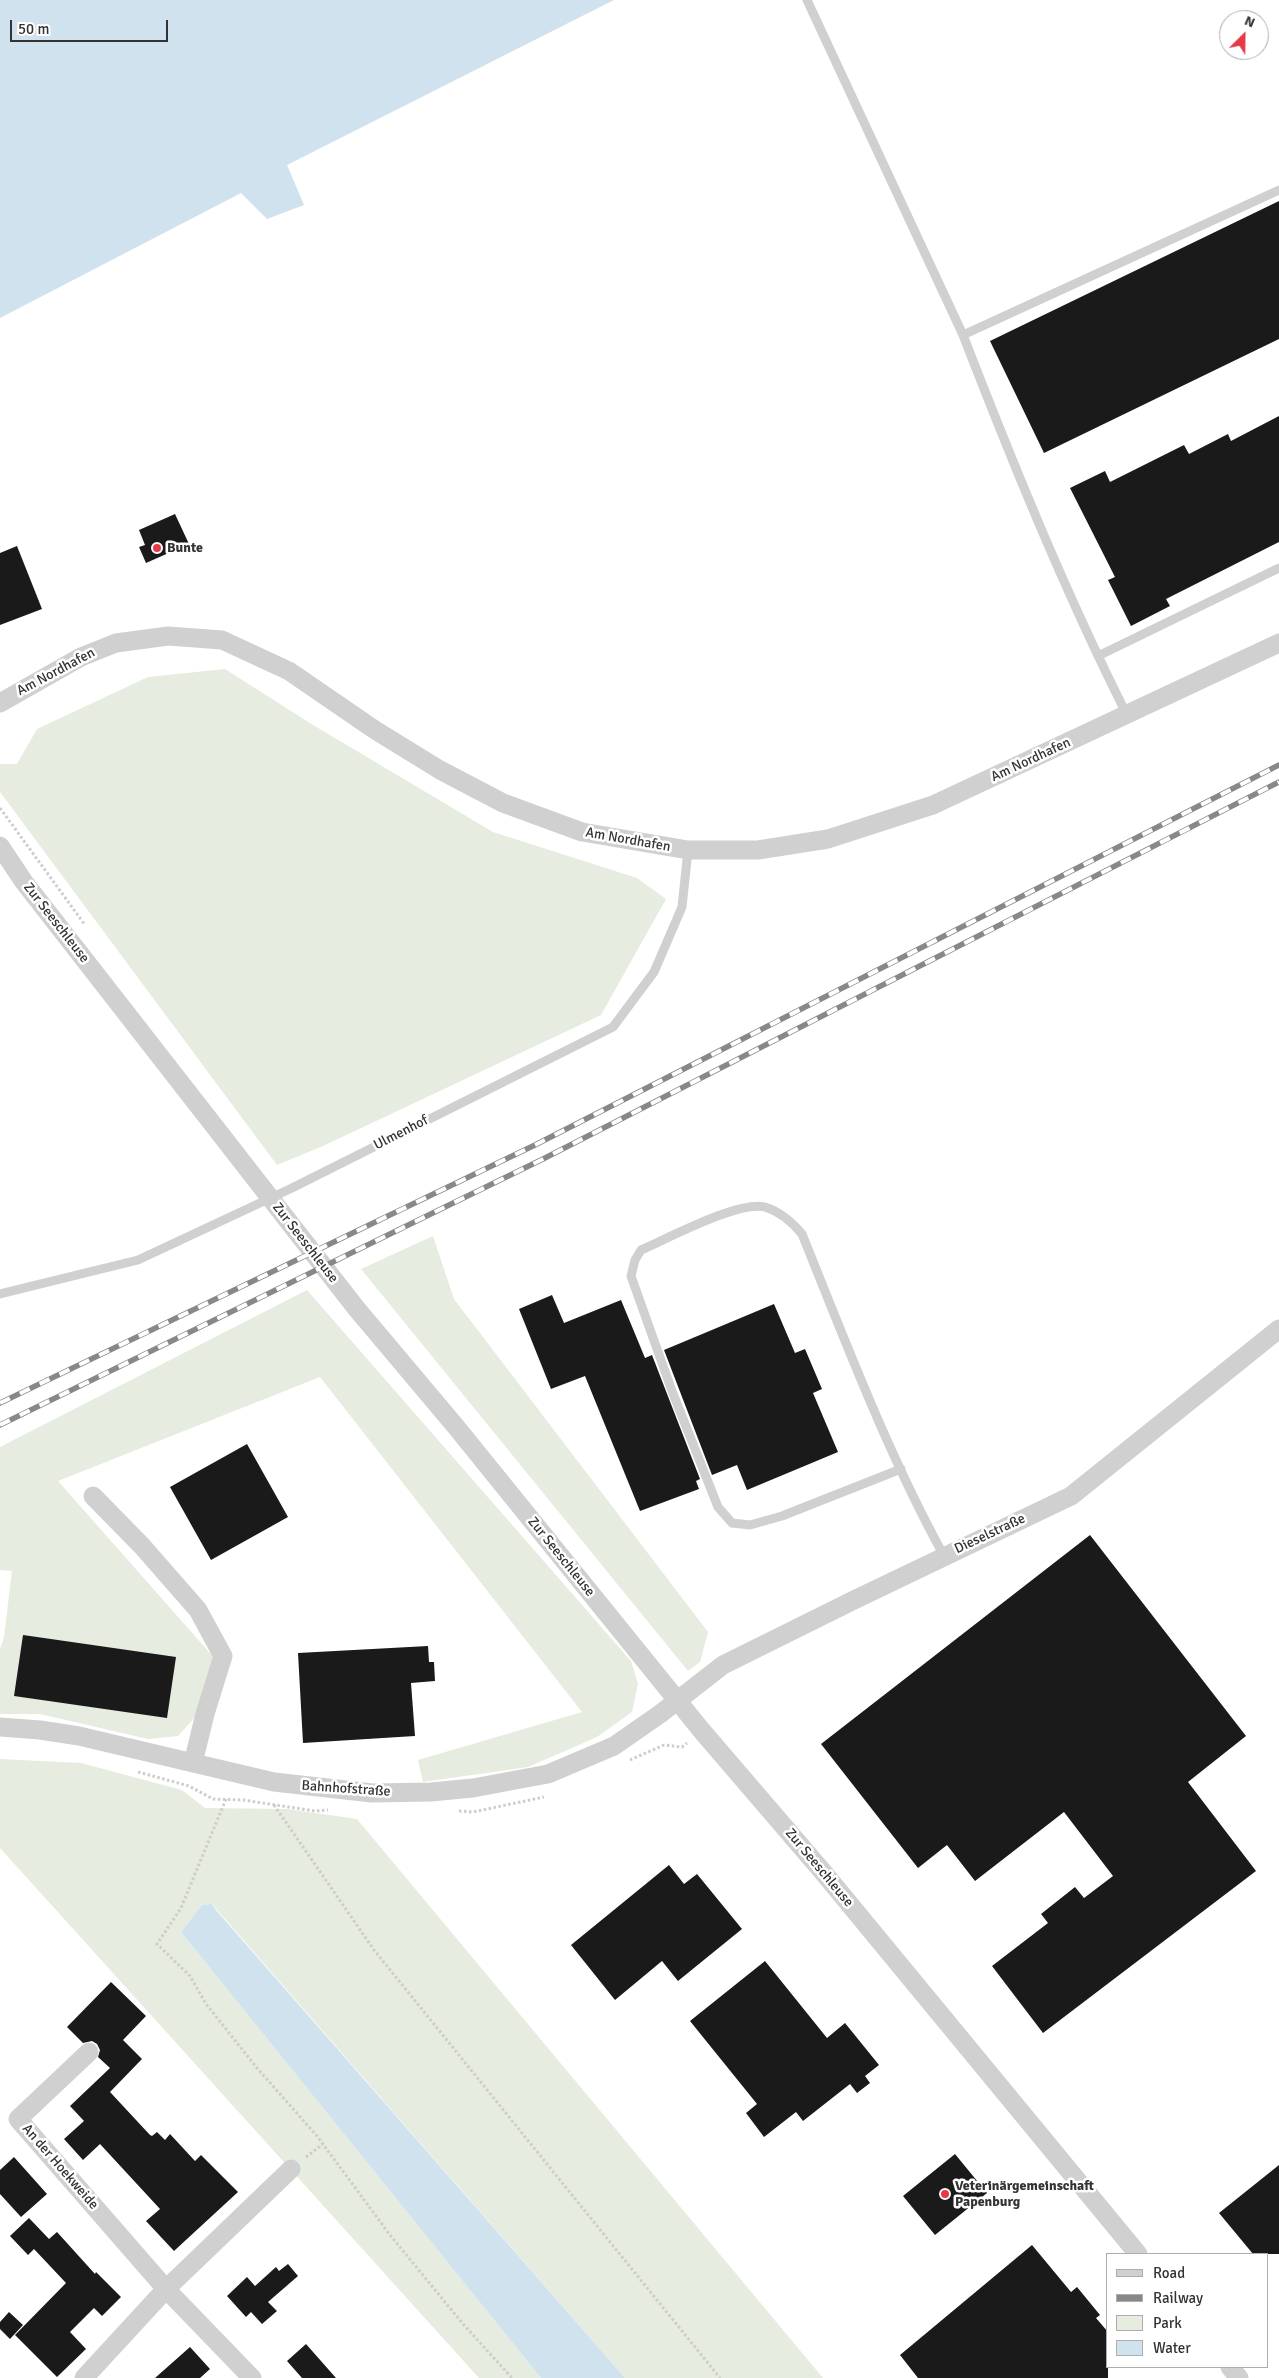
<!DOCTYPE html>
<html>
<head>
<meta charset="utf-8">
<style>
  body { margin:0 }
  #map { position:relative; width:1279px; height:2378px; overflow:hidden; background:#fff; font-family:Signika,sans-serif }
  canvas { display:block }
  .legend { position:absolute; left:1106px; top:2253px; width:162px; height:115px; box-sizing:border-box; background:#fff; border:1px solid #adadad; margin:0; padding:6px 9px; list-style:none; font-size:15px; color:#333 }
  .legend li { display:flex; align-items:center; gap:10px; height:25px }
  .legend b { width:25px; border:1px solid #adadad }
  .north { position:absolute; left:1219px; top:10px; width:50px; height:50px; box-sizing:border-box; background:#fff; border:1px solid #adadad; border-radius:50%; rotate:23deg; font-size:14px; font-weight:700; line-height:20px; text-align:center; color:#333 }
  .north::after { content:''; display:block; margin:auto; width:18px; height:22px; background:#e63946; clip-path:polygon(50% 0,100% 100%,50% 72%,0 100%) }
  .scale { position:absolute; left:10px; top:20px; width:158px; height:22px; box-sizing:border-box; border:2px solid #333; border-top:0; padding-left:6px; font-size:15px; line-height:18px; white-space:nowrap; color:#333; -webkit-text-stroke:4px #fff; paint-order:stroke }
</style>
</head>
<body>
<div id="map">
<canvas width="1279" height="2378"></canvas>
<ul class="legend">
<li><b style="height:6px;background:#d0d0d0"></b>Road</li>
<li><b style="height:6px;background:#888"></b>Railway</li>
<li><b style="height:14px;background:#e6ecdf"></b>Park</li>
<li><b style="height:14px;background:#cfe2ee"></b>Water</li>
</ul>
<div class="north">N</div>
<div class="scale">50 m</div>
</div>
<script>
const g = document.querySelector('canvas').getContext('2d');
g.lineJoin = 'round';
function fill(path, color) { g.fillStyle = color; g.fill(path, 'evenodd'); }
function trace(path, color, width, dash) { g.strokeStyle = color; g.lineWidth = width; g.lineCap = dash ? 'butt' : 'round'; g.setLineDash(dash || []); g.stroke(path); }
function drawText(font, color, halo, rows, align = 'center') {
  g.font = font + ' Signika,sans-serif'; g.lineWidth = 5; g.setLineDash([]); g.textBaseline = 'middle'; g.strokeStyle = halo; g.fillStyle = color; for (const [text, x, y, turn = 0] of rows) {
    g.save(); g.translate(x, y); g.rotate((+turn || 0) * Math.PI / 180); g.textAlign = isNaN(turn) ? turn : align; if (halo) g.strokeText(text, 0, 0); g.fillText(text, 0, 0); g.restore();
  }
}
fill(new Path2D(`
  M225 669 313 725 493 832 637 878 666 899 601 1015 323 1146 277 1165 0 792V764H17L37 729 148 677Z
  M433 1236 454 1299 708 1632 700 1662 688 1671 361 1269Z
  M307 1290 631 1661 638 1684 632 1712 597 1737 528 1767 423 1782 418 1760 582 1712 320 1377 58 1481 217 1661 196 1716 178 1736 148 1739 40 1714H0V1649L4 1637 12 1571 0 1570V1447Z
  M0 1759 81 1763 182 1790 205 1808 287 1809 357 1819 823 2378H625L212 1904 202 1905 181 1932 541 2378H479L0 1848Z`), '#e6ecdf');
fill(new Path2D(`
  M0 0H614L287 165 304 205 267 219 241 193 0 318Z
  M212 1904 216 1910 625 2378H541L181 1932 202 1905Z`), '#cfe2ee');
fill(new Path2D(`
  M1279 201V339L1044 453 990 341Z
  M1279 416V542L1166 599 1170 606 1131 626 1108 580 1115 577 1070 488 1105 471 1110 482 1184 445 1189 454 1228 434 1231 441Z
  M175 514 189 544 146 563 139 547 145 545 139 530Z
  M17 546 42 609 0 625V553Z
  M552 1295 564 1323 621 1300 645 1358 652 1355 700 1479 696 1481 699 1489 640 1511 585 1376 551 1389 519 1309Z
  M774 1304 795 1353 805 1349 822 1389 813 1393 838 1452 747 1490 737 1465 712 1475 664 1350Z
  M247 1444 288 1517 211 1560 170 1487Z
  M1090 1535 1246 1736 1188 1782 1256 1871 1043 2033 992 1966 1048 1923 1041 1914 1075 1887 1084 1898 1113 1876 1064 1812 975 1881 947 1845 918 1868 821 1744Z
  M23 1635 176 1657 167 1718 14 1696Z
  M428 1646 429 1662H434L435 1681 411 1683 415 1736 303 1743 298 1653Z
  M669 1865 684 1884 697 1874 742 1929 678 1981 662 1961 615 2000 571 1945Z
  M765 1961 827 2038 845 2023 879 2065 865 2076 870 2083 857 2093 850 2084 803 2121 796 2112 764 2137 746 2113 757 2104 690 2021Z
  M111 1982 146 2016 123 2040 142 2059 110 2092 150 2135 152 2136 157 2132 165 2140 170 2134 195 2161 201 2155 238 2192 174 2251 146 2221 160 2209 100 2144 83 2160 64 2139 84 2121 70 2106 110 2068 98 2057 100 2050 97 2044 92 2041 83 2043 67 2027Z
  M955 2154 987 2193 935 2235 903 2196Z
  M14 2157 47 2194 21 2217 0 2194V2170Z
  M1279 2165V2254H1253L1219 2213Z
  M29 2218 49 2239 57 2232 95 2274 96 2272 121 2297 102 2316 94 2308 70 2332 86 2349 57 2377 15 2335 66 2283 34 2249 28 2255 10 2236Z
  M1032 2245 1071 2292 1077 2287 1100 2315 1096 2318 1108 2332V2378H918L900 2355Z
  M288 2264 298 2276 268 2302 277 2311 262 2324 251 2312 246 2317 227 2296 247 2277 255 2286 276 2267 279 2271Z
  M9 2312 23 2325 10 2339 0 2329V2322Z
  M306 2344 336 2378H302L287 2361Z
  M190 2347 210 2369 200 2378H155Z`), '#1a1a1a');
trace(new Path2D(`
  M0 808 85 925
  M630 1760 664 1745 682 1747 687 1743
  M138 1772 189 1786 213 1799 243 1800 315 1811 328 1810
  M226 1799 181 1908 157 1944 190 1976 206 2004 257 2068 317 2136 390 2235 463 2324 512 2378
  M274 1805 374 1950 720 2378
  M459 1811 473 1812 544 1797
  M306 2157 323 2144`), '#cdcdcd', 3, [2.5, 2.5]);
trace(new Path2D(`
  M807 0 963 335
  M1098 656 1279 568
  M1127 715C1065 592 1013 464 963 335L1279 190
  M0 1294 138 1260 292 1188 613 1027 654 972 682 907 688 850
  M901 1469 782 1516 750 1525 732 1523 718 1507 672 1391 631 1276 635 1260 641 1250C667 1239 739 1200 765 1207 781 1212 792 1222 802 1234 846 1343 888 1454 944 1556`), '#d0d0d0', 9);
trace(new Path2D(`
  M0 703 81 657 116 643 168 636 222 640 289 671 375 730 440 770 503 803 582 832 688 850H758L828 839 933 805 1279 643
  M0 846 24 882 356 1308 457 1428 702 1731 823 1872 1138 2254
  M93 1496 142 1546 198 1610 223 1656 205 1714 193 1763
  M0 1727 40 1730 79 1736 274 1782 372 1793 431 1792 473 1788 548 1774 614 1746 660 1714 723 1665 854 1600 1071 1496 1279 1329
  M89 2052 18 2119 166 2289 252 2378
  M1230 2367 1239 2378
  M84 2378 166 2289 291 2169`), '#d0d0d0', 19);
const rail = new Path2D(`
  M0 1403 535 1145 1279 765
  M0 1425 543 1159 1279 782`);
trace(rail, '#888', 5.5);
trace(rail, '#fff', 4, [11]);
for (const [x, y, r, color] of [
  [157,548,5,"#e63946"],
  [945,2194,5,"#e63946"]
]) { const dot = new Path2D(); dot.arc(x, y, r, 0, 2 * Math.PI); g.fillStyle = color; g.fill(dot); trace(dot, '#fff', 2); }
drawText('bold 14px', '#333', '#fff', [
  ["Bunte",167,548],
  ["Veterinärgemeinschaft",955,2186],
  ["Papenburg",955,2202]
], 'left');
drawText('14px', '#333', '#fff', [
  ["Am Nordhafen",56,672,-28],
  ["Am Nordhafen",1031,760,-25],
  ["Am Nordhafen",628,840,10],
  ["Zur Seeschleuse",56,923,52],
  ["Ulmenhof",401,1133,-27],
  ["Zur Seeschleuse",305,1243,52],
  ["Dieselstraße",990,1534,-25],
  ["Zur Seeschleuse",561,1557,51],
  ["Bahnhofstraße",346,1789,4],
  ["Zur Seeschleuse",819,1868,50],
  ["An der Hoekweide",60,2167,49]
]);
</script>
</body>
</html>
